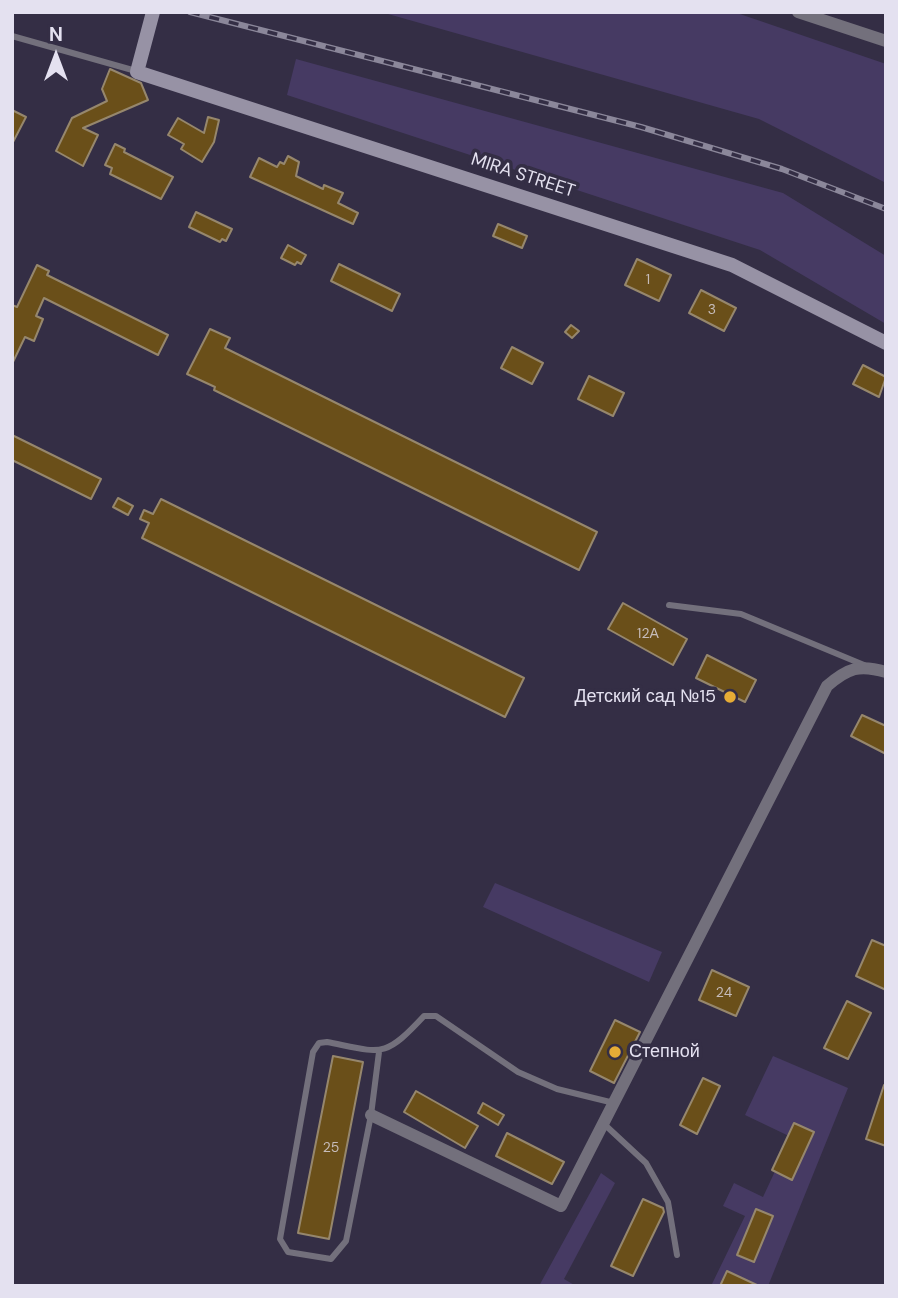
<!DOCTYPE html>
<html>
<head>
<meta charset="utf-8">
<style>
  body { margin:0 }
  #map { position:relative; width:898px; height:1298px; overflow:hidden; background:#342e45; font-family:"DM Sans",sans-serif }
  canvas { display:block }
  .frame { position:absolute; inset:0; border:14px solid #e4e1f0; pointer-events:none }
  .north { position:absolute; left:21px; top:21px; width:70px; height:70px; -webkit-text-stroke:5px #342e45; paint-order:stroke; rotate:0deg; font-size:19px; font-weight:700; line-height:28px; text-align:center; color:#e4e1f0 }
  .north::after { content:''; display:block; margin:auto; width:24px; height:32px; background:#e4e1f0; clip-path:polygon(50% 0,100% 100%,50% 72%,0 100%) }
</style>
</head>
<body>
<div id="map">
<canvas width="898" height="1298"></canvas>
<div class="frame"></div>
<div class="north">N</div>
</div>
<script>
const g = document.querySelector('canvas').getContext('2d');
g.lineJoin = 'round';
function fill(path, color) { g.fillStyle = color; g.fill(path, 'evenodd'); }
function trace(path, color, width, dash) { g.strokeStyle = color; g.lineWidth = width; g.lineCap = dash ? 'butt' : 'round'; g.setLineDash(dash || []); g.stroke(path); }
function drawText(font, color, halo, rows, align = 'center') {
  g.font = font + ' "DM Sans",sans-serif'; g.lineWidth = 7; g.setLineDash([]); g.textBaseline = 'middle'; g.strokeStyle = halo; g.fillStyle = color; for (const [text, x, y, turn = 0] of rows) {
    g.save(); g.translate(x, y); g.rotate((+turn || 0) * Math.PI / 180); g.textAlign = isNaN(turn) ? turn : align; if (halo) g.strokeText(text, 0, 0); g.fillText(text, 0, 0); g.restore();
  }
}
fill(new Path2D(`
  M381 12H734L886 64V183L759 119Z
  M296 59 783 193 886 256V324L760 250 287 95Z
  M495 883 662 952 649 982 483 907Z
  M773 1056 848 1088 768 1286H711L745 1216 723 1206 734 1183 763 1197 791 1137 745 1115Z
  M601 1173 615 1183 564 1279 576 1286H539Z`), '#463a63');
const building = new Path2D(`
  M110 69 141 83 148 100 83 128 98 135 83 166 56 151 72 118 107 101 102 89Z
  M12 110 26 117 12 144Z
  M208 117 219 120 214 142 202 162 181 149 184 144 168 135 178 118 204 133Z
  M115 144 125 149 124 152 173 177 161 199 110 174 112 168 105 165Z
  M288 156 299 162 296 176 323 189 324 185 343 193 338 203 358 213 353 224 250 177 259 158 277 167 280 162 284 164Z
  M196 212 232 229 226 241 222 239 220 242 189 227Z
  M498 224 527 236 522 248 493 236Z
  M288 245 306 255 301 264 297 262 295 265 281 258Z
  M637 259 671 275 659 301 625 285Z
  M339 264 400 294 392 311 331 281Z
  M37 265 49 271 47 275 168 335 158 355 44 298 36 316 43 319 34 341 25 337 12 364V305L17 307Z
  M701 290 736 308 724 331 689 313Z
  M571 325 579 331 572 338 565 332Z
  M210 329 230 338 225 348 597 532 579 570 214 390 215 387 187 374Z
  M512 347 543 363 532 384 501 368Z
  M863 365 886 377 879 397 853 384Z
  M589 376 624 393 613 416 578 399Z
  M12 435 101 479 91 499 12 460Z
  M118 498 133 506 128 515 113 507Z
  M161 499 524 678 505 717 142 538 149 523 140 519 144 510 153 514Z
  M623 603 687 639 673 665 608 629Z
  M707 655 756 680 745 702 696 678Z
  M862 715 886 726V754L851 736Z
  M872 940 886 946V990L856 976Z
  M712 970 749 987 736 1016 699 1000Z
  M847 1001 871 1013 848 1059 824 1048Z
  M615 1020 640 1032 614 1083 590 1071Z
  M333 1056 363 1062 329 1239 298 1233Z
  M703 1078 720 1086 697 1134 680 1125Z
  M884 1085H886V1146L866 1139Z
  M416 1091 478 1126 465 1148 404 1112Z
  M483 1103 504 1115 498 1125 478 1113Z
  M794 1123 814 1132 792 1180 772 1170Z
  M507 1133 564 1162 552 1184 496 1156Z
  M643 1199 663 1208 664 1212 633 1276 611 1266Z
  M756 1209 773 1216 754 1262 737 1255Z
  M727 1271 759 1286H720Z`);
fill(building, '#6a4f19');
trace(building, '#96876d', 2);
trace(new Path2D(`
  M12 36 136 71
  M669 605 741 614 864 665
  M379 1052 371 1115 346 1241 331 1259 288 1252 280 1239 313 1052 319 1043 327 1042C382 1053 384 1059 424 1016H436L518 1072 557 1089 614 1103
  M604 1124 646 1163 668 1202 677 1255`), '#73707c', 6);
trace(new Path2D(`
  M798 12 886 41
  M371 1115 561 1206 827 686C848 668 859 664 886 672`), '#73707c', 12);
trace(new Path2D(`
  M153 12 137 72 732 265 886 343`), '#9792a5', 14);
const rail = new Path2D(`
  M190 12 641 127 782 169 886 209`);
trace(rail, '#8b879a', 6);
trace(rail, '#342e45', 3.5, [10]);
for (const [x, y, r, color] of [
  [730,697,7,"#e6ac36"],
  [615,1052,7,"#e6ac36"]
]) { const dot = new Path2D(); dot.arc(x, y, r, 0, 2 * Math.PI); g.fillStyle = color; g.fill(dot); trace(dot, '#342e45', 2.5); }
drawText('14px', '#c6bcba', null, [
  ["1",648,280],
  ["3",712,310],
  ["12А",648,634],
  ["24",724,993],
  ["25",331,1148]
]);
drawText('18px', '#e4e1f0', '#342e45', [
  ["MIRA STREET",523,176,18]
]);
drawText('18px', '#e4e1f0', '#342e45', [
  ["Детский сад №15",716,697],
  ["Степной",629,1052,"left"]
], 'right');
</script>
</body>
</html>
